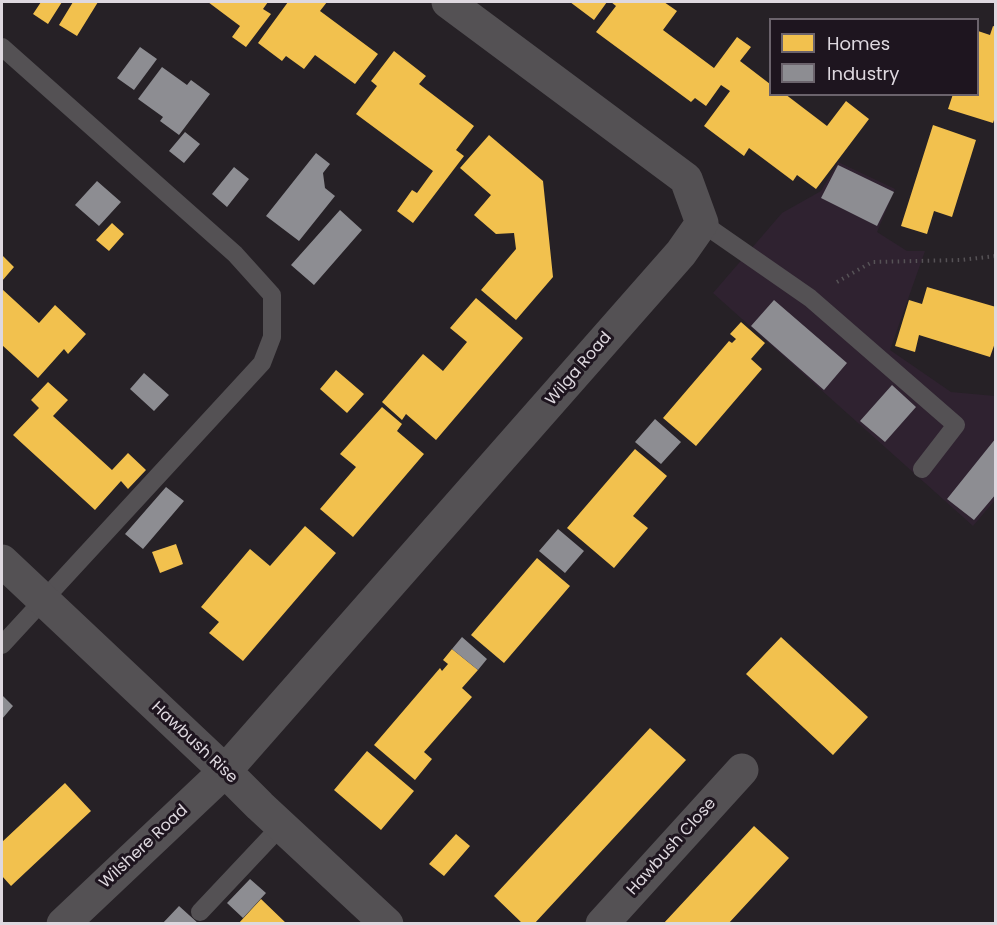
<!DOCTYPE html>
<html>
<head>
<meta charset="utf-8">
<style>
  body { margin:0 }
  #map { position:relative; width:997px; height:925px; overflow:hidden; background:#262126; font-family:Poppins,sans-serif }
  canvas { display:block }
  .frame { position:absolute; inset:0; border:3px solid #ded8df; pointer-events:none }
  .legend { position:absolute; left:769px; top:18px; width:210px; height:78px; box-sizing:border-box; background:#1e151f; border:2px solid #6b636c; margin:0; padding:8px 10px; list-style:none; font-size:18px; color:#ded8df }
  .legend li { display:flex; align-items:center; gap:12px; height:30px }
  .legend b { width:30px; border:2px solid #6b636c }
</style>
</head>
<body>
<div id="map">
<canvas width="997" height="925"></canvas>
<div class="frame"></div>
<ul class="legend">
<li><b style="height:16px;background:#f2c14e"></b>Homes</li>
<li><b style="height:16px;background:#8d8d92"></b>Industry</li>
</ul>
</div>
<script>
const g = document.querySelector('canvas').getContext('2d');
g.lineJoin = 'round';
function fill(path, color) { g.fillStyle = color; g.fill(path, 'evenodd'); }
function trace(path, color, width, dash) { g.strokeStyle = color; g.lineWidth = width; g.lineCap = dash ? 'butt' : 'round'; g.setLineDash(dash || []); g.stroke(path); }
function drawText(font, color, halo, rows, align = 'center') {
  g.font = font + ' Poppins,sans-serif'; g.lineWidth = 6; g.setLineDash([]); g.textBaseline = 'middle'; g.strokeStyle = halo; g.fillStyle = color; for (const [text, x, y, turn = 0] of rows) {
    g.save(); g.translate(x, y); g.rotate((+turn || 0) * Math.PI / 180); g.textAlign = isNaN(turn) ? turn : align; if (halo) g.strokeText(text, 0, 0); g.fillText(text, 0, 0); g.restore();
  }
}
fill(new Path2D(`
  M838 162 895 189 877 232 907 251H925L890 350 951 392 995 396V500L973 526 713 293 782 213 821 191Z`), '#2f2230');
fill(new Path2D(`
  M41 2H62L48 24 33 14Z
  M73 2H98L77 36 59 25Z
  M208 2H268L263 9 271 14 246 47 232 37 240 26Z
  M288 2H327L320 11 378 54 355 84 315 55 304 69 286 56 282 61 258 43Z
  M570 2H607L594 20Z
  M611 2H664L677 11 663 30 714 68 737 37 751 47 740 61 770 84V94H785L827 126 846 101 869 119 816 189 797 175 793 181 749 148 744 156 704 126 730 91 721 85 706 106 695 98 691 102 596 32 616 6Z
  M993 26 996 27V114L993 123 948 109 953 94H978V31L990 35Z
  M394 51 426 76 419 84 474 126 456 150 464 156 413 223 397 211 412 190 417 193 433 171 356 114 377 86 371 81Z
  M933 125 976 140 952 217 934 211 927 234 901 226Z
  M489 135 543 181 553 277 516 320 481 290 516 249 514 233 496 234 474 215 491 195 460 168Z
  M112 223 124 234 109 251 96 240Z
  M2 255 14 267 2 281Z
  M927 287 996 307V340L990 357 919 335 915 352 895 346 909 300 922 304Z
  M2 289 39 323 55 305 86 334 68 354 64 349 38 378 2 345Z
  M476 298 523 338 436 440 406 414 402 420 382 402 423 354 443 371 467 342 450 328Z
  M741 322 765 343 751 359 762 369 696 446 663 418 729 341 732 343 736 339 730 334Z
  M336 370 364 394 347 413 320 389Z
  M48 382 68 400 53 416 112 470 128 453 146 470 128 489 121 481 95 510 13 435 39 408 31 400Z
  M382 407 402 424 397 431 424 454 353 537 320 509 356 467 340 454Z
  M635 449 667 476 633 516 648 528 614 568 567 528Z
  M305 526 336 553 243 661 209 633 219 622 201 607 250 549 270 566Z
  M176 544 183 564 160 573 152 552Z
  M537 558 570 586 504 663 471 635Z
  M781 637 868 717 833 755 746 674Z
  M452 649 478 670 462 688 472 697 424 752 432 759 415 780 374 745 440 668 442 671 448 664 443 660Z
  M650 728 686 760 534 924H523L494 896Z
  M367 751 414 791 381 830 334 790Z
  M65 783 91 811 11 886 2 876V842Z
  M754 826 789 858 728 924H663Z
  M456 834 470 846 444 876 429 864Z
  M261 899 287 924H238Z`), '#f2c14e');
fill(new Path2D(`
  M140 47 157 59 134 90 117 78Z
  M162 67 187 85 191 80 210 94 179 135 160 121 163 117 138 99Z
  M185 132 200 144 184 163 169 151Z
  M316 153 330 164 323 173 325 188 335 196 299 241 266 216Z
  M838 165 894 192 877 226 821 198Z
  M234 167 249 179 227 207 212 194Z
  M97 181 121 202 99 226 75 205Z
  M340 210 362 230 314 285 291 265Z
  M774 300 847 363 824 390 751 326Z
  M144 373 169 395 154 411 130 389Z
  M892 385 916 407 885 442 860 421Z
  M655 419 681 442 661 464 635 442Z
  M996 438V494L974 520 947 499Z
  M166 487 184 501 143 549 125 534Z
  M558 529 584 551 565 573 539 551Z
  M462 637 487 659 478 670 452 649Z
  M2 695 13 706 2 719Z
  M250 879 266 893 243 918 227 903Z
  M179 906 199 924H162Z`), '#8d8d92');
trace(new Path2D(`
  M837 282 872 262 961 260 996 256`), '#565256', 4, [1.5, 4.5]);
trace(new Path2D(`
  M2 47 235 254 272 295V337L262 363 2 645
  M702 223 810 298 956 425 922 469
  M200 912 281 826`), '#545154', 18);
trace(new Path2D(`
  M2 561 225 771 260 806 387 924
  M63 924 225 771 681 253 702 223 686 179 448 2
  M602 924 742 770`), '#545154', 33);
drawText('16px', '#ded8df', '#1e151f', [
  ["Wilga Road",579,369,-49],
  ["Hawbush Rise",194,743,43],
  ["Wilshere Road",144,847,-43],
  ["Hawbush Close",672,847,-48]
]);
</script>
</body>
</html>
